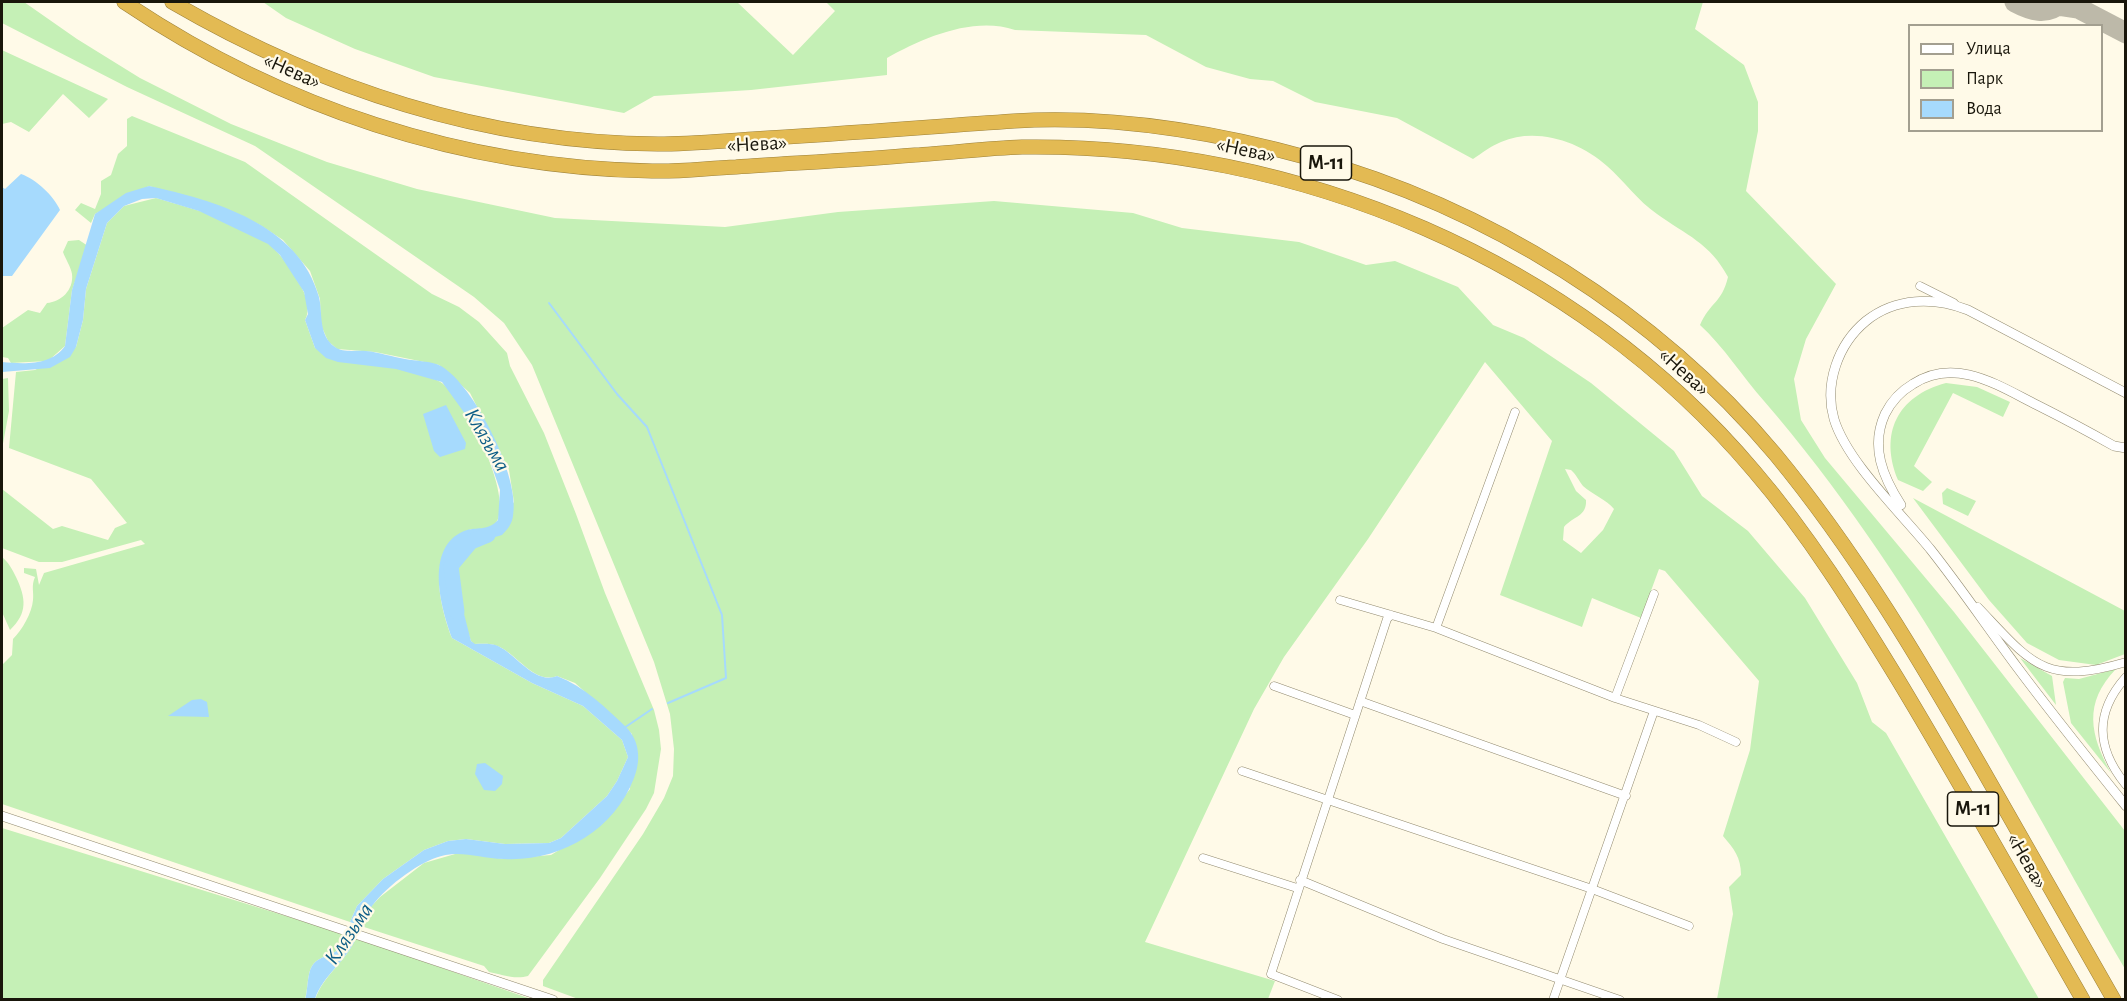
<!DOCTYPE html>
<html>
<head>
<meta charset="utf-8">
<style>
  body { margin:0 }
  #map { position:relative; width:2127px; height:1001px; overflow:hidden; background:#fffae8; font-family:"Alegreya Sans",sans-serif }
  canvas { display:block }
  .frame { position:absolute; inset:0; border:3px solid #19160b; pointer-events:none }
  .legend { position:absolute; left:1908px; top:24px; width:195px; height:108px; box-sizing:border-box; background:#fffae8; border:2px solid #a39f90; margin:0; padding:8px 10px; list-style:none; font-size:18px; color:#19160b }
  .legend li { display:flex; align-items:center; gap:12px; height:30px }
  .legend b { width:30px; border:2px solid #a39f90 }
</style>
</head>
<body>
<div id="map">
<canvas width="2127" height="1001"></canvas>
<div class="frame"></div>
<ul class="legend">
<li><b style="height:8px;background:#fff"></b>Улица</li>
<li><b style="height:16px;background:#c5f0b6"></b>Парк</li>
<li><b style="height:16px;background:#a6dafd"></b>Вода</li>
</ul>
</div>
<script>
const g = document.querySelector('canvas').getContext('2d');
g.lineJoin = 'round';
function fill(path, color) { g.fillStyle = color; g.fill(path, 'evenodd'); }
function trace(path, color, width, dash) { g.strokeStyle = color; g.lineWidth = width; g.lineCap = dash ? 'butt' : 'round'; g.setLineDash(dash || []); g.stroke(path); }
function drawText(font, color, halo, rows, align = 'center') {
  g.font = font + ' "Alegreya Sans",sans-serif'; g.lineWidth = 4.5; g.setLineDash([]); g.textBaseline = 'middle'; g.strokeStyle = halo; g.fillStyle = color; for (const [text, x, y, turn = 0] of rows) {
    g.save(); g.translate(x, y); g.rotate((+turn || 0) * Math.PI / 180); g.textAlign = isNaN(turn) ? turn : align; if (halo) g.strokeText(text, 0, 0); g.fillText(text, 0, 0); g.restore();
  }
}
fill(new Path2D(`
  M2 2H24L77 39 140 78 231 124 327 162 417 189 555 218 725 227 838 212 994 201 1133 213 1182 228 1299 242 1366 265 1395 261 1458 287 1493 325 1524 338 1591 383 1674 451 1702 496 1748 531 1805 598 1857 683 1872 722 1886 733 2039 999H1717L1733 914 1729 887 1741 875C1741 857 1734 849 1723 836L1750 750 1759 681 1665 571 1659 569 1641 618 1592 598 1582 627 1500 595 1552 441 1485 362 1368 539 1284 657 1254 709 1145 942 1275 981 1268 999 581 1000 543 986V980L643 834 664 798 673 776 674 749 670 714 654 662 532 365 504 323 474 297 255 146 127 87 2 23ZM1565 469 1571 470C1576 474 1579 481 1583 486 1592 494 1607 500 1614 509L1603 530 1581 553 1563 540 1564 527C1573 516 1587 517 1586 500L1576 491Z
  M263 2H737L793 55 835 11 826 2H1703L1695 29 1744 65 1758 102V131L1746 191 1836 284 1806 339 1794 379 1801 420 1825 458 1954 612 2125 831V969C2014 775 1911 571 1764 401 1742 376 1724 347 1700 325 1710 302 1722 303 1728 277 1710 243 1686 235 1657 214 1638 201 1624 181 1607 166 1579 141 1536 127 1501 142 1491 146 1482 153 1473 159L1397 118 1315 102 1273 81 1250 79 1206 67 1146 35 1015 30C973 16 923 38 887 58V75L751 90 654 96 624 113 434 77 355 49 286 18Z
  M2 50 4 51 108 99 89 118 63 94 29 132 11 122 2 124Z
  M132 116 245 162 432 294 459 307 479 322 507 353 510 366 544 433 576 514 605 593 654 710 659 730 661 749 657 774 654 793 646 809 600 878 528 976C515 980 500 974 489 972L484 966 361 926 366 912 380 897 424 863 462 852 503 859 551 855 602 824 630 789 632 734 575 683 557 676C534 685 517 653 497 646 490 643 482 644 474 644L471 641C467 631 465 620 462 609 460 601 454 595 452 587 448 563 461 541 486 541L514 502 509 470 470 393 439 365 375 352 337 349 328 341 321 325 320 299 310 271 283 240 260 225 219 206 149 186 95 214 91 223 75 210 81 203 95 209 101 194V181L111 175 118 154 127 146V119Z
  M156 198C193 209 238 220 269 244 282 255 291 270 300 285 306 294 311 310 305 320L315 348 426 376C431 378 438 380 442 383 466 402 510 489 498 519 492 534 476 526 466 531 425 548 440 607 452 638L532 683 583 706 622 740 628 757 617 781 607 796 561 838 549 843 505 844 466 839 448 841 424 850 383 879 357 906 350 922 2 804V665L12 655 13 639C22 630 32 613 33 600 34 592 31 586 35 577L24 573V568L36 569 39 585 44 573 145 544 141 540 62 562H39L2 548V489L53 529 62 526 108 540 115 528 127 523 91 479 9 448 16 372 35 370 76 347 83 320 86 289 107 223 124 206Z
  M79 240 88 246 72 290 65 346 48 361 11 363 8 358 2 357V328L28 310 40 313 47 303C61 302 74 290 72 274 71 267 65 258 63 252L68 241Z
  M8 378 9 411 2 449V379Z
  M1946 383 1977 387 2010 402 2003 417 1953 393 1914 466 1932 482 1923 491 1898 480C1879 434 1897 396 1946 383Z
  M1947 488 1976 501 1968 516 1943 504 1942 493Z
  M1913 498 2125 611V654L2096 665 2059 660 2027 643 1989 600Z
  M2 557C9 563 12 569 16 577 26 598 28 613 10 630L2 612Z
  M2020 658 2052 676 2056 705Z
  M2116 669C2083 703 2090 735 2111 773L2071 723 2063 682 2065 678 2079 679Z
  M2 828 347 935C336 962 322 951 312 966 307 974 308 990 305 999H2Z
  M356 938 531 999 315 1000C323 975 346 962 356 938Z`), '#c5f0b6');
fill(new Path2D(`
  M21 174C36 179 54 196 60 210L12 276H2V187L5 189Z
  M149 186C214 200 299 224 319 297 323 314 318 335 335 347 343 353 356 350 366 351 379 352 392 357 405 359 416 361 431 361 441 366 474 385 521 478 513 516 512 524 507 530 502 535L464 546 455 564 452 585 462 606 471 641 475 644C482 644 491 643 498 646 517 655 535 685 557 676 585 687 605 707 626 727 640 741 641 761 634 778 614 831 559 862 504 859 473 858 455 846 424 863 400 876 370 900 361 926L350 922 357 906 383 879 424 850 448 841 466 839 505 844 549 843 561 838 607 796 617 781 628 757 622 740 583 706 532 683 452 638C441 608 424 548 464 531 477 526 487 532 498 520L500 490 489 458 463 411 442 382 396 369 338 362 326 358 315 348 305 320 308 314 304 292 280 255 268 244 199 211 156 198 142 199 124 206 107 223 86 289 83 320 76 347 70 357 50 368 2 372V362C24 364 51 366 65 346L72 290 95 214 126 193Z
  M446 405 466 443 465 449 440 457 434 451 423 414Z
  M201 699 207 702 209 717 168 716 192 700Z
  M485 763 503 776 502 784 495 791 484 790 475 774 477 764Z
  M347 935 356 938C346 962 323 975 315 999L305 1000C308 990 307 974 312 966 322 951 336 962 347 935Z`), '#a6dafd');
trace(new Path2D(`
  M549 303 617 394 647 427 722 615 726 678 668 703
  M624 728 652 709`), '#a6dafd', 2);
trace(new Path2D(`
  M457 612 451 566 471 542 488 535`), '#a6dafd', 15);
trace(new Path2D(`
  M2015 2C2030 10 2047 16 2061 2
  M2058 5 2078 8 2126 33`), '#bdb9a9', 21);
const minor = new Path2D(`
  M1920 286 1954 303
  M1340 600 1436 628 1615 698 1699 725 1736 742
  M1978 607C2032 664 2044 686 2126 662
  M1436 628 1515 412
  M2126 677C2094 713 2096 748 2126 785
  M1274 686 1355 715
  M1615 698 1654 594
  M1360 701 1626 796
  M1242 771 1592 889 1689 926
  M1203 858 1297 888
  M1300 880 1443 939 1620 1000
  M1338 1000 1271 974 1387 619 1391 615
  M1553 1000 1654 711`);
const tertiary = new Path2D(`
  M2126 393 1968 310C1934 297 1896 297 1866 321 1838 344 1824 384 1834 419 1847 462 1902 514 1931 550 1961 588 1988 628 2017 667 2052 714 2089 760 2126 806
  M1901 505C1883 477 1870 447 1885 414 1891 402 1901 391 1913 384 1955 356 1999 386 2037 405 2063 418 2089 432 2114 446L2126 448
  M2 816 553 1000`);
const motorway = new Path2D(`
  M124 2C280 107 463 168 652 171 680 172 708 168 736 167 795 163 855 160 915 155 950 153 987 148 1022 147 1297 143 1576 260 1754 471 1809 535 1853 606 1897 678 1961 784 2021 892 2083 1000
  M172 2C320 88 485 143 658 144 689 144 721 141 753 139 840 134 927 127 1014 121 1112 115 1215 132 1309 158 1487 207 1656 312 1775 454 1856 552 1921 662 1984 772 2027 848 2071 924 2114 1000`);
trace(minor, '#928a6f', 9);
trace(tertiary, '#928a6f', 10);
trace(motorway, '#9c813a', 15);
trace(minor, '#fff', 8);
trace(tertiary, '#fff', 9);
trace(motorway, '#e3ba53', 14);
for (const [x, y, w] of [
  [1326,163,51],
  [1973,809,51]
]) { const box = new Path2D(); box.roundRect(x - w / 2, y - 17, w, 34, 4.5); g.fillStyle = '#fffae8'; g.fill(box); trace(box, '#19160b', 1.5); }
drawText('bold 20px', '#19160b', null, [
  ["М-11",1326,163],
  ["М-11",1973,809]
]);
drawText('21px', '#19160b', '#fffae8', [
  ["«Нева»",292,71,24],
  ["«Нева»",757,144,-3],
  ["«Нева»",1246,150,12],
  ["«Нева»",1684,372,42],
  ["«Нева»",2027,861,60]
]);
drawText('italic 22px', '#0d5d86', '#fffae8', [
  ["Клязьма",487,440,60],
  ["Клязьма",349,934,-56]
]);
</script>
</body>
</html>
